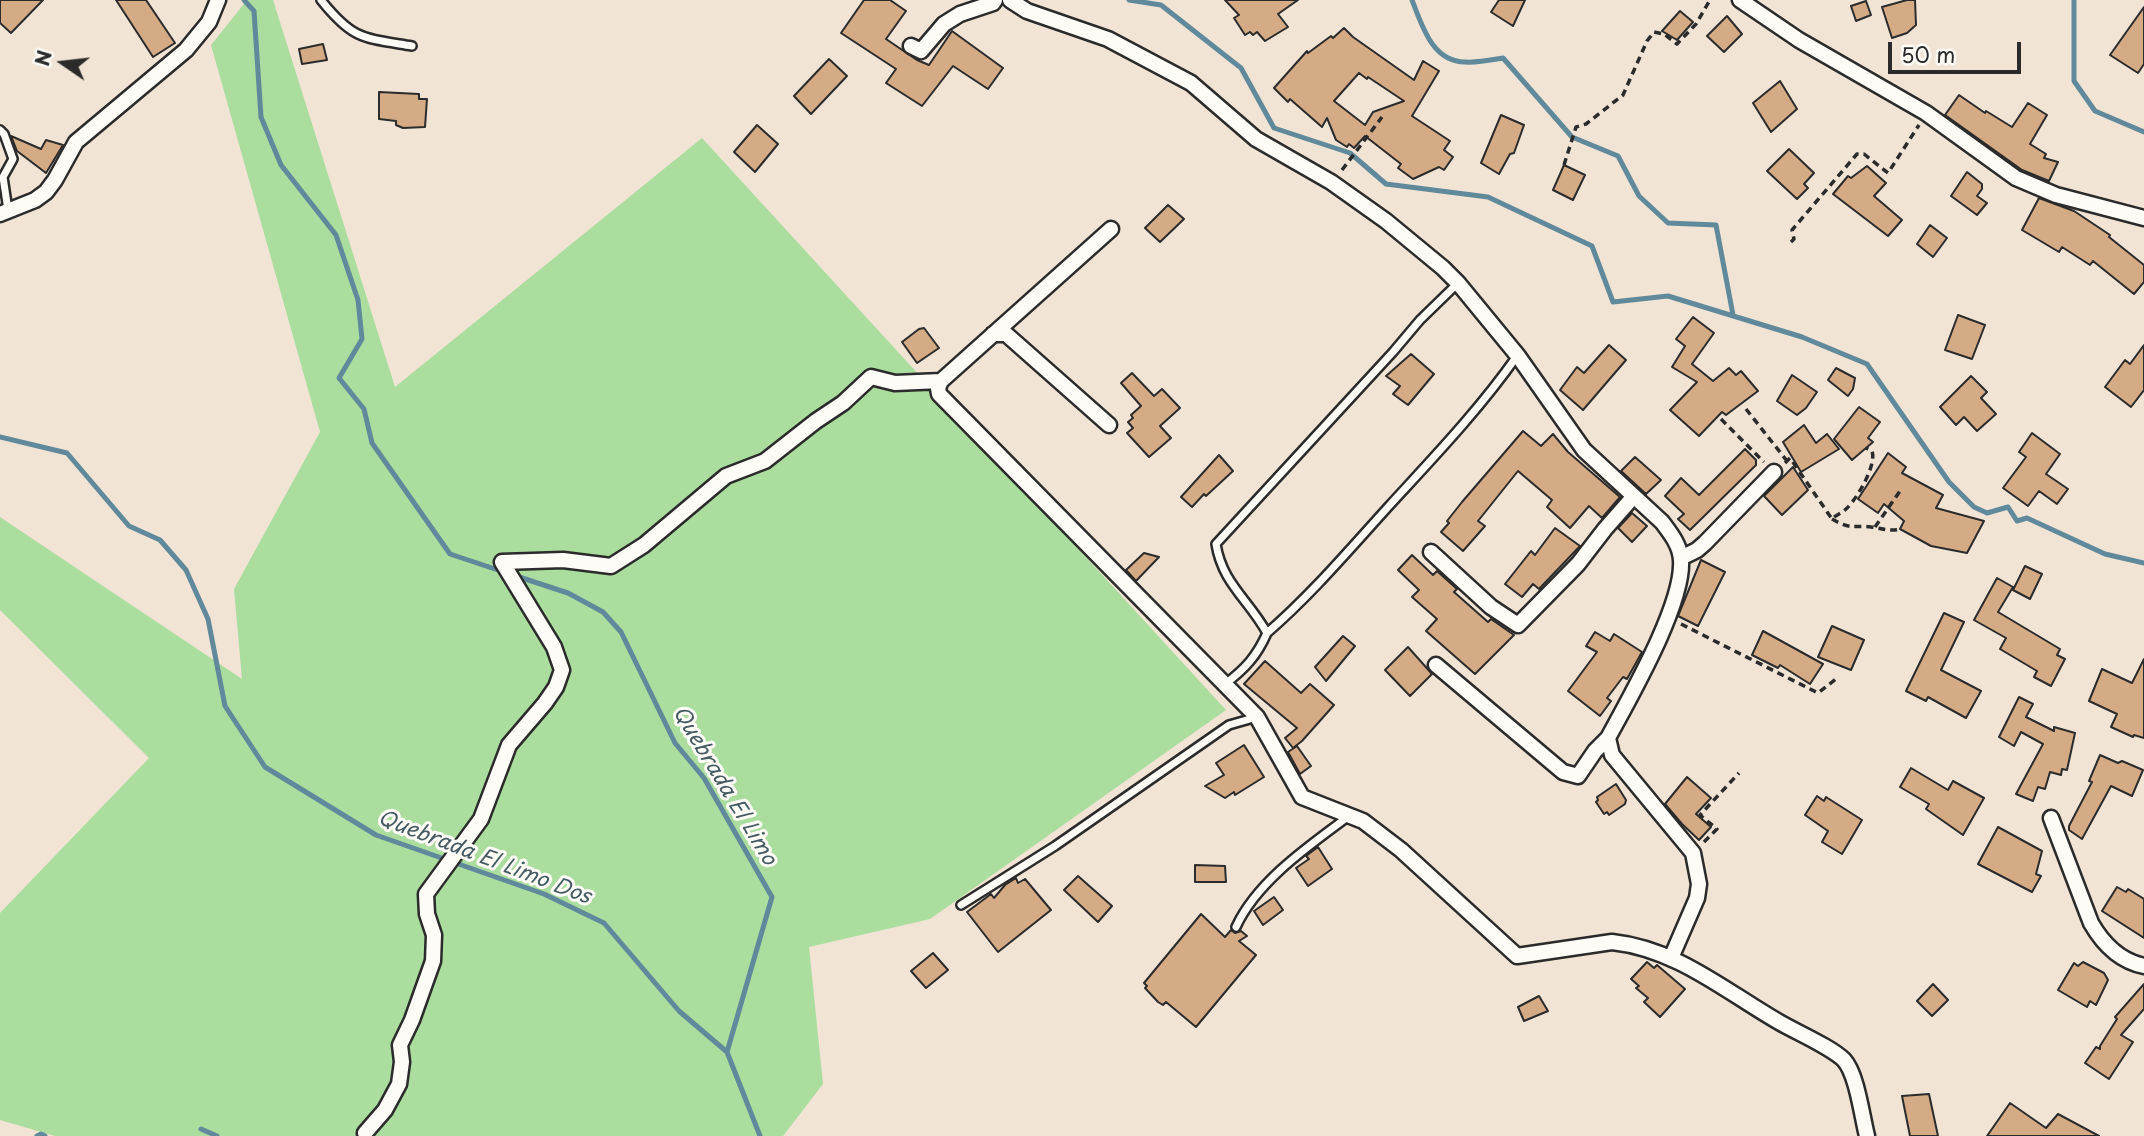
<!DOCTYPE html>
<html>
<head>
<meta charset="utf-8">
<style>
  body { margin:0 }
  #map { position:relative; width:2144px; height:1136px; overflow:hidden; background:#f1e4d5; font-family:"Playpen Sans",sans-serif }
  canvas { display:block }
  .north { position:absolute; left:28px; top:28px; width:70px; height:70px; -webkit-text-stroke:5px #fdfcf7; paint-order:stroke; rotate:284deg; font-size:19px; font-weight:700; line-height:28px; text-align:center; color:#2b2b2b }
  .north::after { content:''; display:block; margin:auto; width:24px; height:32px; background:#2b2b2b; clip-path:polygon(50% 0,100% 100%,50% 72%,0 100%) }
  .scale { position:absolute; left:1888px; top:42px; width:133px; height:32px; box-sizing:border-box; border:4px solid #2b2b2b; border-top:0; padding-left:9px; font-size:21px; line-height:24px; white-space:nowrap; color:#2b2b2b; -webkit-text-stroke:5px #fdfcf7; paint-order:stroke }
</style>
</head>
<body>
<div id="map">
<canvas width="2144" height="1136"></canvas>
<div class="north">N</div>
<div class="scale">50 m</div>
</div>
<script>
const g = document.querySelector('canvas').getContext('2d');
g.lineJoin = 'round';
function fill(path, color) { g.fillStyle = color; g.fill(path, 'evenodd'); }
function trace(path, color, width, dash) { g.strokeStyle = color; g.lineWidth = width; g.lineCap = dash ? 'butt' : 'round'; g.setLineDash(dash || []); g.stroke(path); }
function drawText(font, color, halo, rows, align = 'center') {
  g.font = font + ' "Playpen Sans",sans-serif'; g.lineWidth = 6; g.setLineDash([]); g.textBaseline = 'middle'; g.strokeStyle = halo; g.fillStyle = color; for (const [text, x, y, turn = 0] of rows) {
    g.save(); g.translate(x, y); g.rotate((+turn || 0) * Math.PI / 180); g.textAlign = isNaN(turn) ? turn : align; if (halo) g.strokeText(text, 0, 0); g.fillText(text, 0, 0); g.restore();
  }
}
fill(new Path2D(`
  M247 0H273L395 387 702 138 1226 710 930 919 809 947 823 1084 783 1136H55L0 1120V913L149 758 0 610V517L242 679 234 589 320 432 211 45Z`), '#aadd9e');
trace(new Path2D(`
  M244 0 254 11 261 117 281 165 336 235 358 300 362 339 339 378 364 409 372 443 450 554 504 572
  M1129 0 1161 5 1241 68 1274 128 1350 153 1386 184 1488 197 1592 246 1613 302 1668 296 1802 337 1867 364 1949 482 1974 507 1987 513 2008 507 2017 521 2027 518 2105 554 2144 563
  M1412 0C1422 25 1432 62 1465 62 1478 63 1491 60 1503 58L1572 137 1618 156 1639 196 1668 223 1716 225 1733 315
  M2074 0V81L2095 111 2144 132
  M0 437 67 453 129 526 160 540 186 570 208 619 225 706 265 767 376 835 544 894 604 923 679 1011 727 1052
  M513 575 568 593 603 612 621 632 675 743 704 778 772 897 727 1052 760 1136
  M201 1129 217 1136
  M37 1136 41 1134 45 1136`), '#608a9b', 5);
const building = new Path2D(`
  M0 0H43L11 33 0 23Z
  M116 0H146L175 43 153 57Z
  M864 0H890L906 11 886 39 917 60 929 65 952 31 1003 68 988 89 953 66 922 106 886 83 896 69 841 33Z
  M1225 0H1298L1278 14 1288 27 1265 41 1257 32 1253 35 1250 32 1245 35 1234 18 1239 15Z
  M1499 0H1525L1513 26 1491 12Z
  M1907 0H1915L1916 25 1907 33 1892 38 1882 7Z
  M1866 1 1871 15 1856 21 1851 6Z
  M2144 7V64L2138 73 2110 55Z
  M1680 11 1693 22 1677 40 1662 31Z
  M1727 16 1742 34 1724 52 1707 36Z
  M1344 28 1353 37 1414 80 1423 61 1439 71 1412 116 1450 141 1444 150 1453 157 1444 170 1439 167 1413 179 1398 168 1401 164 1365 136 1354 148 1349 144 1347 147 1336 140 1327 118 1322 127 1290 99 1288 102 1274 88 1307 51 1308 53 1331 36 1333 38ZM1359 73 1367 79 1368 77 1404 101 1373 112 1365 125 1334 101Z
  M323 44 327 60 302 64 299 49Z
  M829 59 847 76 811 114 794 96Z
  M1780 81 1797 109 1771 132 1753 103Z
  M379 92 419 94V99H427L425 127 403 128 396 125V121L379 119Z
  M1959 95 1985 113 1986 111 2012 127 2028 103 2047 115 2030 144 2046 154 2044 158 2058 162 2049 181 2022 170 1945 115Z
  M1501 115 1524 125 1514 153 1510 154 1499 174 1481 163Z
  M757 125 778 144 755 172 734 152Z
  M11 136 41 149 46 140 63 145 46 173 17 151Z
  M1789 149 1814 173 1804 184 1808 188 1797 199 1767 171Z
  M1564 165 1585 175 1573 200 1553 190Z
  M1867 166 1886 183 1874 196 1902 220 1888 236 1833 194 1848 176 1851 178Z
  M1967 172 1982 184V189L1977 196 1987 203 1977 215 1951 196Z
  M2039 198 2074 211 2110 235 2109 237 2144 265V282L2134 294 2093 261 2090 265 2062 247 2059 252 2022 230Z
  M1168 205 1184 219 1160 242 1145 228Z
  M1930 225 1947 238 1933 257 1917 244Z
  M1958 315 1985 325 1972 359 1945 350Z
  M1693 317 1714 333 1692 364 1713 381 1729 368 1736 375 1741 371 1758 391 1726 415 1722 412 1699 436 1670 410 1697 382 1672 367 1685 346 1676 339Z
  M924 328 939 348 917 363 902 342 919 329Z
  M1609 345 1626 360 1583 410 1560 390 1577 367 1584 373Z
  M2144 345V390L2131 407 2105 387 2125 360 2130 364Z
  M1411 354 1434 374 1408 405 1393 394 1400 386 1386 376Z
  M1836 368 1855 378 1853 389 1848 396 1828 380Z
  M1132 373 1154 396 1162 389 1180 408 1160 426 1171 438 1149 457 1127 433 1133 428 1128 422 1133 418 1131 415 1141 406 1121 383Z
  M1792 375 1817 392 1806 408 1797 415 1777 401Z
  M1971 376 1987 392 1981 398 1996 414 1977 431 1964 417 1956 425 1940 407Z
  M1859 407 1880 422 1868 438 1873 442 1852 460 1834 439Z
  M1804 425 1816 443 1827 434 1839 449 1801 472 1783 442Z
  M1523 431 1541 446 1553 434 1568 452 1620 497 1602 518 1589 506 1570 528 1547 507 1552 500 1518 471 1478 521 1485 526 1463 551 1441 532 1449 523 1447 521 1462 502Z
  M2032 433 2060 454 2046 474 2068 489 2057 504 2039 491 2028 506 2003 488 2026 457 2019 452Z
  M1745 449 1756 460V465L1690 530 1678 519 1684 514 1665 496 1681 478 1699 495Z
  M1888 453 1906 467 1902 473 1943 495 1936 508 1984 521 1967 553 1931 546 1900 529 1904 521 1884 504 1878 513 1858 499Z
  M1219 455 1233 471 1206 496 1204 494 1192 507 1181 497Z
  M1635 457 1661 480 1646 494 1621 471Z
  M1793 467 1808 490 1782 515 1764 496Z
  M1632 513 1647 526 1632 542 1618 528Z
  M1555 528 1580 546 1539 589 1533 584 1522 597 1505 584 1531 551 1535 555Z
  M1144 553 1159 557 1136 581 1126 570Z
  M1412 555 1433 575 1437 571 1457 589 1454 592 1488 622 1491 619 1514 635 1475 674 1426 631 1437 619 1412 597 1419 590 1398 570Z
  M1701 560 1725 572 1698 626 1678 616Z
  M2025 566 2042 574 2030 599 2013 590Z
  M1997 578 2013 587 1998 612 2060 649 2057 655 2065 659 2051 686 2034 677 2037 671 2000 649 2006 638 1974 620Z
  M1944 613 1964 622 1941 670 1981 691 1966 718 1928 697 1926 701 1906 691Z
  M1832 626 1864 640 1851 670 1818 657Z
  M1763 631 1823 664 1810 684 1780 665 1778 668 1752 655Z
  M1595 632 1610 641 1614 634 1642 652 1627 679 1623 677 1607 698 1611 701 1600 716 1568 691 1597 652 1586 646Z
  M1343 636 1355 646 1326 681 1315 667Z
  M1408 647 1432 674 1410 696 1385 670Z
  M2144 659V738L2134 735 2133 737 2111 727 2117 714 2089 701 2102 669 2132 683Z
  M1265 661 1301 693 1310 684 1334 705 1302 741 1293 748 1285 738 1297 728 1244 684Z
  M2019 697 2033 704 2026 717 2054 731V727L2075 733 2067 770 2062 769 2061 775 2050 772 2045 789 2038 787 2033 801 2016 794 2043 744 2021 732 2014 746 1999 737Z
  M1244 745 1264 777 1235 795 1234 792 1225 798 1205 786 1224 775 1216 763Z
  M1297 746 1311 766 1300 774 1288 752Z
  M2100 755 2118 763 2122 761 2143 770 2132 796 2111 786 2082 839 2069 830V826L2092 782 2089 781Z
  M1911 768 1948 790 1953 781 1984 798 1963 835 1926 809 1929 804 1900 787Z
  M1687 777 1711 798 1696 814 1711 827 1699 840 1682 824 1665 804Z
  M1616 784 1626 800 1625 804 1609 815 1607 812 1604 814 1596 802 1598 800 1597 797Z
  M1817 796 1824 801 1826 797 1862 820 1842 854 1822 842 1828 831 1805 815Z
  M1998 827 2042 851 2036 874 2041 876 2032 892 1978 864Z
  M1318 847 1332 869 1308 886 1296 868 1309 859 1306 856Z
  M1195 865 1225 866 1226 882H1195Z
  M1078 876 1112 906 1098 922 1064 890Z
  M1016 878 1018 883 1025 879 1051 910 998 952 967 912 991 894 994 898 1005 885Z
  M2117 887 2126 892 2128 889 2144 899V938L2102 911Z
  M1274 897 1283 910 1263 925 1254 911Z
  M1201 914 1225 937 1231 930 1235 933 1241 931 1247 936 1239 941 1256 955 1196 1027 1166 1002 1163 1005 1158 1002 1145 988 1147 986 1144 983Z
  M933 953 948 970 926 988 911 971Z
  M1647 962 1654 968 1657 965 1685 989 1660 1017 1644 1002 1648 998 1636 988 1639 986 1631 979Z
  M2083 962 2104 973 2108 980 2096 1005 2090 1001 2087 1007 2058 990 2074 963 2078 966Z
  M1933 984 1948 1000 1932 1016 1917 1001Z
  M2144 984V1009L2121 1035 2133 1042 2109 1079 2085 1063 2096 1047 2100 1049V1046L2117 1019 2115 1017Z
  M1539 996 1548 1011 1524 1021 1518 1007Z
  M1929 1094 1938 1136H1910L1902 1096Z
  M2010 1103 2046 1128 2058 1114 2099 1136H1987Z`);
fill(building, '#d5ab86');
trace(building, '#2b2b2b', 2);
const service = new Path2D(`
  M321 0C353 40 363 38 412 46
  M0 130 4 134 13 159 3 177 8 210
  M1267 633C1311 595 1349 550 1389 506 1433 458 1479 410 1517 356
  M1225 684C1245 669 1257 656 1267 633 1249 600 1222 583 1216 544L1393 352 1420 320 1458 283
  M961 905 1055 846 1229 725 1257 717
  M1236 927C1257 881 1310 845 1349 816`);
const minor = new Path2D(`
  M1010 0 1027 11 1108 39 1191 83 1256 139 1331 182 1386 221 1443 268 1458 283 1518 356 1584 450 1662 522C1671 534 1680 545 1681 560 1684 604 1630 697 1608 738L1612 755 1693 853 1699 884 1697 898 1671 958
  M1740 0 1799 40 1926 113 2016 178 2056 195 2144 218
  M911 46 921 51 944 24 960 14 993 3 995 0
  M0 214 35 200 46 192 55 180 76 142 186 50 209 22 218 0
  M1111 229 941 381 938 388 939 394 1257 717 1302 797 1363 821 1401 850 1517 956 1612 942C1677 949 1725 991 1779 1022 1796 1032 1831 1047 1844 1060 1857 1074 1862 1117 1867 1136
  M993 334H1006L1109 425
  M1431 552 1491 607 1518 625 1578 564 1605 529 1634 496
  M1681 558 1697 550 1705 543 1774 472
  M502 562 563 560 611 566 644 545 726 476 765 461 816 421 843 403 871 377 895 383 941 381
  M1436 665 1563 772 1578 776 1595 751 1608 738
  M2051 818 2091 923C2103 944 2120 961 2144 966
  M365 1133 385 1110 399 1084 402 1062 400 1045 412 1020 433 961 434 935 427 914 426 894 481 819 509 745 545 703 556 687 562 670 554 647 502 562`);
trace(service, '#2b2b2b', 12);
trace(minor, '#2b2b2b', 19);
trace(new Path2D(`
  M1564 165 1576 127 1586 124 1623 95 1647 41 1654 32 1664 34 1677 44 1696 24 1710 0
  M1342 170 1382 117
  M1791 242 1794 239 1792 230 1857 154H1864L1888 173 1919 125
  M1746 409 1787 461
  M1721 419 1764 462
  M1785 463 1790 458 1832 519C1836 515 1842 513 1846 509 1857 499 1877 465 1872 451L1866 448
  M1832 519C1851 530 1852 525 1871 527 1881 528 1889 532 1900 529
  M1875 527 1900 491
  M1681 624 1818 693 1836 679
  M1704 842 1717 829 1700 815 1739 773`), '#2b2b2b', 3.5, [7, 5]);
trace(service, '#fdfcf7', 7);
trace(minor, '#fdfcf7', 14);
drawText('italic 21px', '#465a63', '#fdfcf7', [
  ["Quebrada El Limo",724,786,59],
  ["Quebrada El Limo Dos",484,858,21]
]);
</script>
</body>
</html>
